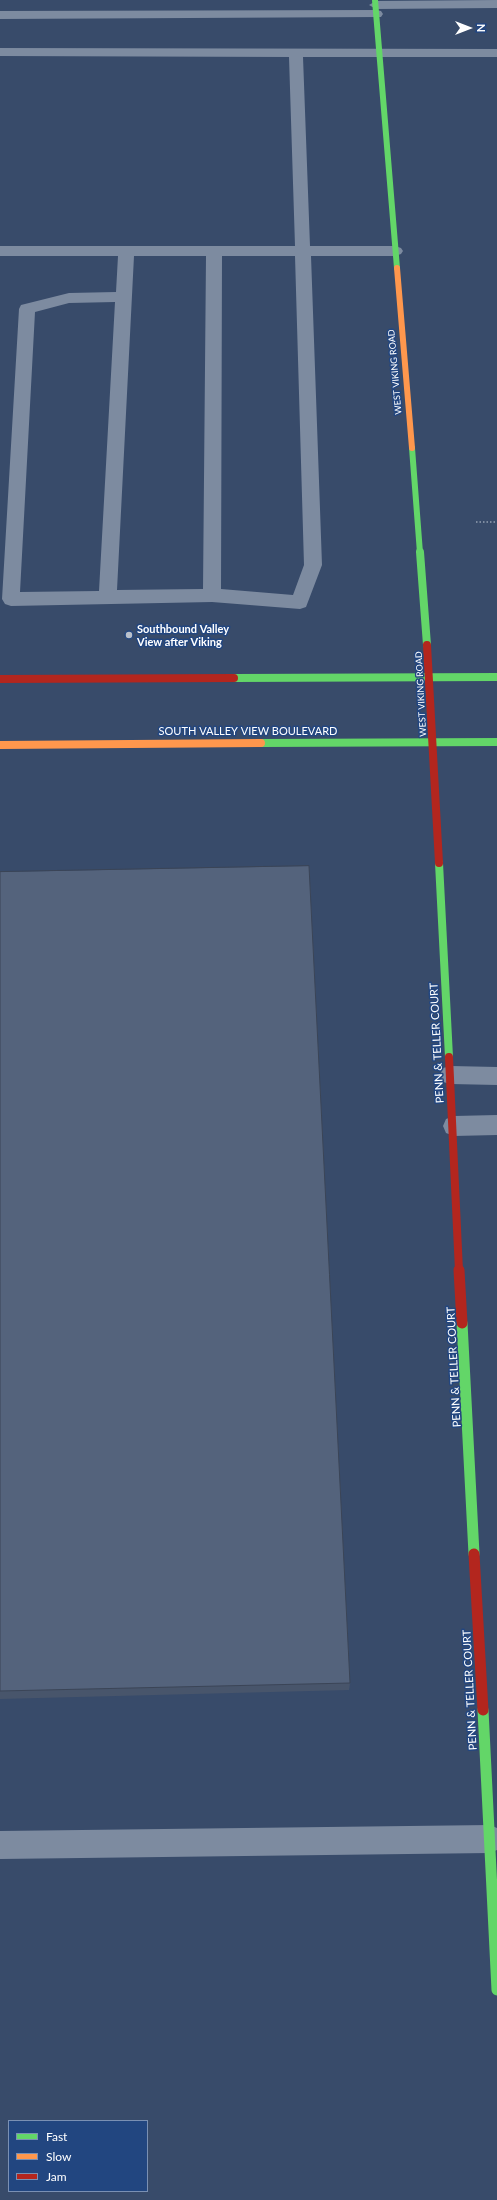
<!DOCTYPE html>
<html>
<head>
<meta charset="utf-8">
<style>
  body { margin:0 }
  #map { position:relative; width:497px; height:2200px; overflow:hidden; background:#384b6a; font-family:Lato,sans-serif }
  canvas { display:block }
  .legend { position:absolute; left:8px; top:2120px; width:140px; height:72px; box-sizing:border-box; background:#224680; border:1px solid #7a90b3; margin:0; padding:5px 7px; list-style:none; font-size:12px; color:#fff }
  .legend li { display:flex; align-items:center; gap:8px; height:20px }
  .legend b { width:20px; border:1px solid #7a90b3 }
  .north { position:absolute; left:449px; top:8px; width:40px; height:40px; -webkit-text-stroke:3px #224680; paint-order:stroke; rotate:90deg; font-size:11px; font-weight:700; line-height:16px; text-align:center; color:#fff }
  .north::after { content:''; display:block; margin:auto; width:14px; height:18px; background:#fff; clip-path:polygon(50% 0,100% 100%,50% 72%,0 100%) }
</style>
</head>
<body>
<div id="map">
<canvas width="497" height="2200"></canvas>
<ul class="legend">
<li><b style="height:5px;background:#63d668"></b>Fast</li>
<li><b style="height:5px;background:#ff974d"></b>Slow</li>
<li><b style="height:5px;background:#b3261e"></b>Jam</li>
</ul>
<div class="north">N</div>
</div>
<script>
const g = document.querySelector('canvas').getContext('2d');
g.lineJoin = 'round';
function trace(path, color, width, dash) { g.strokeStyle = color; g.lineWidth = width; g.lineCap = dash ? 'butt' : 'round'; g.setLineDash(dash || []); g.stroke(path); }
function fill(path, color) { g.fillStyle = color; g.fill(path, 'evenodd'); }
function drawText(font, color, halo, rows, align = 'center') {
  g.font = font + ' Lato,sans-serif'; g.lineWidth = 3; g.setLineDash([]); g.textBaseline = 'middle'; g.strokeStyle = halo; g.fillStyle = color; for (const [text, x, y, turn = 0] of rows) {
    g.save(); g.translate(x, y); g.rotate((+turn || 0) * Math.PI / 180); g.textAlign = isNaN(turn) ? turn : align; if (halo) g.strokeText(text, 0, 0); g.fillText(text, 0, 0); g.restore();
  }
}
trace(new Path2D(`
  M476 522H497`), '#7d8ba0', 2, [1.5, 2]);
fill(new Path2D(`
  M497 0V8L376 9 369 5 376 1Z
  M376 10 381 11 383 14 381 17 0 19V11Z
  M0 48 497 49V57H303L310 246H395L401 248 403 251 401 254 395 256H311L322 565 306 607 300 609 212 602 11 606 5 604 2 599 19 309 21 305 69 293 116 292 118 256H0V246H295L289 57 0 56ZM134 256H206L203 589 117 590ZM222 256H295L304 565 293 595 221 589ZM115 302 99 591 20 592 35 312 69 303Z
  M451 1066 497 1067V1085L451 1084 443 1082 440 1075 443 1068Z
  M497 1115V1135L454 1136 446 1133 443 1126 446 1119 454 1116Z
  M490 1825 497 1828V1850L490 1853 0 1859V1831Z`), '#7d8ba0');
trace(new Path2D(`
  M375 0 397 268
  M412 448 420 553`), '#63d668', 6);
trace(new Path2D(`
  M420 552 427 645
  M234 678 497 677
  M261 743 497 742
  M439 863 449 1057`), '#63d668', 8);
trace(new Path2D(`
  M462 1323 474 1554
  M483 1710 497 1990`), '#63d668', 11);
trace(new Path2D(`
  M397 268 412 448`), '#ff974d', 6);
trace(new Path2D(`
  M0 745 261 743`), '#ff974d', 8);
trace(new Path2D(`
  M427 645 439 863
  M0 679 234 678
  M449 1057 459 1271`), '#b3261e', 8);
trace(new Path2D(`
  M459 1270 462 1323
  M474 1554 483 1710`), '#b3261e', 11);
fill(new Path2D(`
  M0 872 350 1683 349 1690 0 1699Z`), '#48556b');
const building = new Path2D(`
  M309 866 350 1683 0 1691V872Z`);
fill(building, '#54637c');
trace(building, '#3b4557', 1);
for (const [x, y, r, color] of [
  [129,635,4,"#b9c0cb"]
]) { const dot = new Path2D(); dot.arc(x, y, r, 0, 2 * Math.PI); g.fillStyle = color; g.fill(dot); trace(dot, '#224680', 1.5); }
drawText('9px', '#fff', '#224680', [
  ["WEST VIKING ROAD",395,372,-95],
  ["WEST VIKING ROAD",421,694,-93]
]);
drawText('bold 11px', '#fff', '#224680', [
  ["Southbound Valley",137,629],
  ["View after Viking",137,642]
], 'left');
drawText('11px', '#fff', '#224680', [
  ["SOUTH VALLEY VIEW BOULEVARD",248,731],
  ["PENN & TELLER COURT",437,1043,-93],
  ["PENN & TELLER COURT",454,1367,-93],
  ["PENN & TELLER COURT",470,1690,-93]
]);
</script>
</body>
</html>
